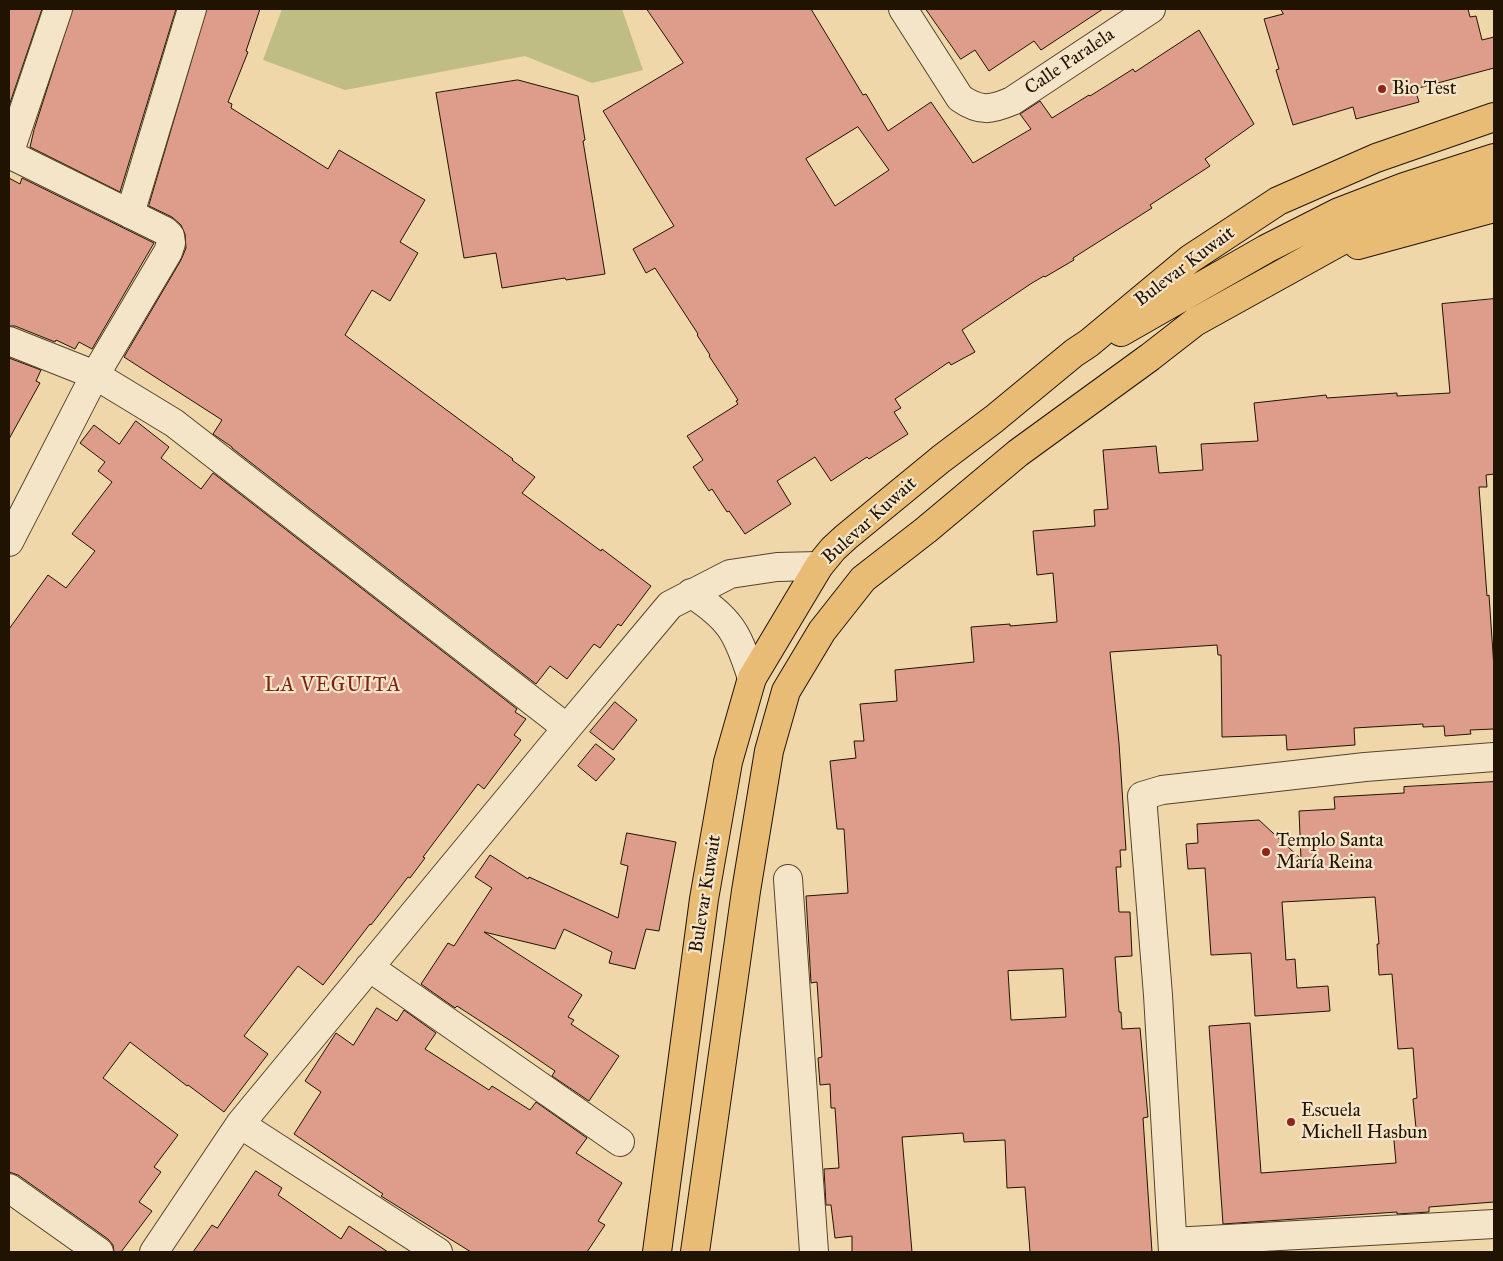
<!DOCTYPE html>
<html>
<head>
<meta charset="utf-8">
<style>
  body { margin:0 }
  #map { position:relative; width:1503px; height:1261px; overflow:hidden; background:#f0d7aa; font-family:"IM FELL Great Primer",serif }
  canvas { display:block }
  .frame { position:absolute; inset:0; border:10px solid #201302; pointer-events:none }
</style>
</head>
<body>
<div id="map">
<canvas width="1503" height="1261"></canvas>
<div class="frame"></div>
</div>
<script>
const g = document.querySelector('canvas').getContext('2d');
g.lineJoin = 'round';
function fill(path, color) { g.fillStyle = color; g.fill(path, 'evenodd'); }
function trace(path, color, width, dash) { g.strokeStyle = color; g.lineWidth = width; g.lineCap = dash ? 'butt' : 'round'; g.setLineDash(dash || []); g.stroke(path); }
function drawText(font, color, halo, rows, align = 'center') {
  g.font = font + ' "IM FELL Great Primer",serif'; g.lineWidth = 4.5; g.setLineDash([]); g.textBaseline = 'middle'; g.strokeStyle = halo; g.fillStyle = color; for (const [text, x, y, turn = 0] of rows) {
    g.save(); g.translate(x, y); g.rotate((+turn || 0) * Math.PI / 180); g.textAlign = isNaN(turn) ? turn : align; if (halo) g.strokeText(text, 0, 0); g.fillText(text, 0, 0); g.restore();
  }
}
fill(new Path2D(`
  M282 9H622L643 70 592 83 525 56 345 90 263 60Z`), '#c0bd84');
const building = new Path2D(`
  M9 9H42L9 106Z
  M73 9H176L120 192 30 147 34 130Z
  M207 9H260L246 51 248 52 228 102 232 104 231 108 328 169 339 150 425 200 400 242 418 253 390 301 372 290 345 335 513 459 512 460 535 477 522 493 601 551 602 549 651 586 621 626 618 624 600 648 594 644 567 679 550 666 536 684 232 448V447L213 434 222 420 124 357 181 260 186 248 185 234 181 225 172 217 149 206Z
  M647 9H811L863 95 866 94 888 131 931 102 973 163 1031 129 1020 114 1040 101 1052 118 1089 95 1090 96 1133 69 1135 72 1199 30 1254 124 1205 159 1210 166 1150 205 1152 208 1073 258 1074 260 1045 277 1044 276 1032 283 962 330 975 352 951 365 949 362 895 399 901 408 894 412 908 434 869 459 867 457 831 481 815 457 777 481 791 504 745 534 729 511 727 512 712 489 709 491 693 467 703 460 687 436 738 404 736 401 738 400 709 356 710 355 697 335 698 334 655 268 646 273 633 249 674 226 603 111 683 63ZM858 127 889 170 835 206 806 159Z
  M926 9H1103L1041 50 1034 41 989 71 975 50 961 59Z
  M1281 9H1468L1470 17 1476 16 1482 40 1494 37V68L1415 89 1419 102 1356 119 1353 107 1293 125 1276 70 1279 69 1264 19 1283 14Z
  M518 80 578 96 585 140 583 141 605 274 566 280 565 278 502 288 496 253 464 258 436 93Z
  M9 178 20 184 22 178 154 243 92 349 79 342 75 349 56 340 55 342 15 326H9Z
  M1494 299V474L1486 475 1487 487H1479L1487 596 1489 595 1494 668V729L1470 730 1471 734 1445 736 1444 726 1423 727V724L1354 728 1355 745 1287 750 1286 735 1222 737 1221 655H1218L1217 645 1110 652 1119 743 1126 850H1120L1121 867H1116L1119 912H1130L1132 956 1115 957 1119 1012H1121L1122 1029 1140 1028 1148 1117 1143 1118 1152 1252H1030L1025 1187 1007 1188 1005 1140 964 1142 963 1133 902 1137 912 1252H852V1236L835 1238 831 1205H826L824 1169 839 1168 835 1108H831L830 1084 820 1085 818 1058 822 1057 817 982 811 983 806 896 848 893 844 829H837L830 761 856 758 854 741H864L860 704 897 701 895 670 974 662 971 627 1010 624V626L1057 622 1053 573 1037 575 1033 531 1095 526 1094 510 1108 509 1103 450 1156 446 1159 473 1203 470 1201 444 1258 441 1254 403 1326 395 1327 398 1397 393V396L1450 393 1442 304ZM1063 969 1066 1017 1011 1020 1008 971Z
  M9 358 41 370 36 381 40 383 9 439Z
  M136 421 169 447 161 458 201 489 213 473 517 709 515 712 526 719 514 735 521 740 484 789 478 784 423 857 425 858 410 878 408 877 371 925 370 924 323 985 298 966 244 1036 268 1054 224 1112 188 1085 187 1086 130 1042 103 1078 178 1135 154 1167 161 1172 139 1202 152 1211 121 1252H114L113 1245 108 1239 18 1175 9 1172V629L48 575 66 588 95 551 72 534 112 482 98 471 105 462 80 443 94 425 119 444Z
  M615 702 637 720 613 750 590 732Z
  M596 744 615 759 596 781 578 766Z
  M1494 782V1202L1429 1207V1212L1397 1214V1212L1223 1224 1209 1026 1250 1023 1261 1173 1396 1163 1393 1130 1416 1128 1413 1099 1417 1098 1413 1048 1398 1049 1392 974 1379 975 1377 944H1379L1375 897 1282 902 1286 960 1295 959 1297 988 1328 986 1330 1011 1255 1016 1251 953 1211 955 1205 868 1188 869 1186 844 1198 843 1197 824 1259 820 1301 859 1299 811 1335 809 1334 797 1404 793V787Z
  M627 833 676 842 659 931 646 929 635 969 609 963 612 952 564 929 555 949 484 932 582 995 568 1017 574 1020 571 1024 619 1056 589 1101 552 1076 555 1071 511 1041 457 1006 455 1008 421 984 448 943 454 946 492 888 475 877 490 855 528 879 529 877 618 918 628 866 621 864Z
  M377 1008 397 1021 404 1010 436 1033 425 1049 489 1090 492 1086 530 1110 536 1102 587 1138 576 1153 622 1183 598 1221 605 1225 587 1252H471L381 1196 383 1194 294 1134 321 1092 305 1081 336 1033 353 1045Z
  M256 1171 282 1188 278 1195 341 1239 349 1226 388 1252H193L212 1225 217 1228Z`);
fill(building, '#de9c8a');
trace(building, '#201302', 1);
const street = new Path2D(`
  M903 9 960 98C980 112 991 110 1012 101L1151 9
  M9 154 165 231 170 236 171 243 168 252 95 375 9 542
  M9 154 58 9
  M130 214 192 9
  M9 341 95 375 174 423 567 728
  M691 593C705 603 720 613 730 627 741 642 746 661 752 678
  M788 879 814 1252
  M369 967 620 1142
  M240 1124 438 1252
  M9 1188 99 1252
  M1173 1242 1494 1224
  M154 1252 240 1124 567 728 670 605 730 574 777 567 819 566
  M1173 1252 1158 995 1142 796 1162 790 1365 767 1494 757`);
const primary = new Path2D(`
  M1358 245 1494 208
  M1121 332 1266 249 1339 212 1404 187 1494 158
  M657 1252 704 899 728 762 752 678 819 566 833 549 846 537 941 459 994 419 1074 353 1089 343 1190 259 1278 201 1376 158 1494 117
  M695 1252 746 891 769 751 786 691 822 631 863 579 926 530 1018 453 1150 357 1195 322 1386 216 1494 183`);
trace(street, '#54442c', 30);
trace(primary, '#201302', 30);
trace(street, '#f5e5c8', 28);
trace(primary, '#e8bc75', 28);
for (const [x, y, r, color] of [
  [1382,89,5,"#8f2418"],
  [1266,852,5,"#8f2418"],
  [1291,1122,5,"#8f2418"]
]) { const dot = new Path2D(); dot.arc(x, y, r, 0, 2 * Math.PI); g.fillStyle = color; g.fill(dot); trace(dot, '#f5e5c8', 2); }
drawText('19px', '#201302', '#f5e5c8', [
  ["Calle Paralela",1070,62,-34],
  ["Bulevar Kuwait",1185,267,-37],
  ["Bulevar Kuwait",870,521,-42],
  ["Bulevar Kuwait",706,894,-81]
]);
drawText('19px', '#201302', '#f5e5c8', [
  ["Bio Test",1392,89],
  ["Templo Santa",1276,841],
  ["María Reina",1276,863],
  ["Escuela",1301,1111],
  ["Michell Hasbun",1301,1133]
], 'left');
g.letterSpacing = '1px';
drawText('20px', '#7a1f14', '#f5e5c8', [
  ["LA VEGUITA",333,686]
]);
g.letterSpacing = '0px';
</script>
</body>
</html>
